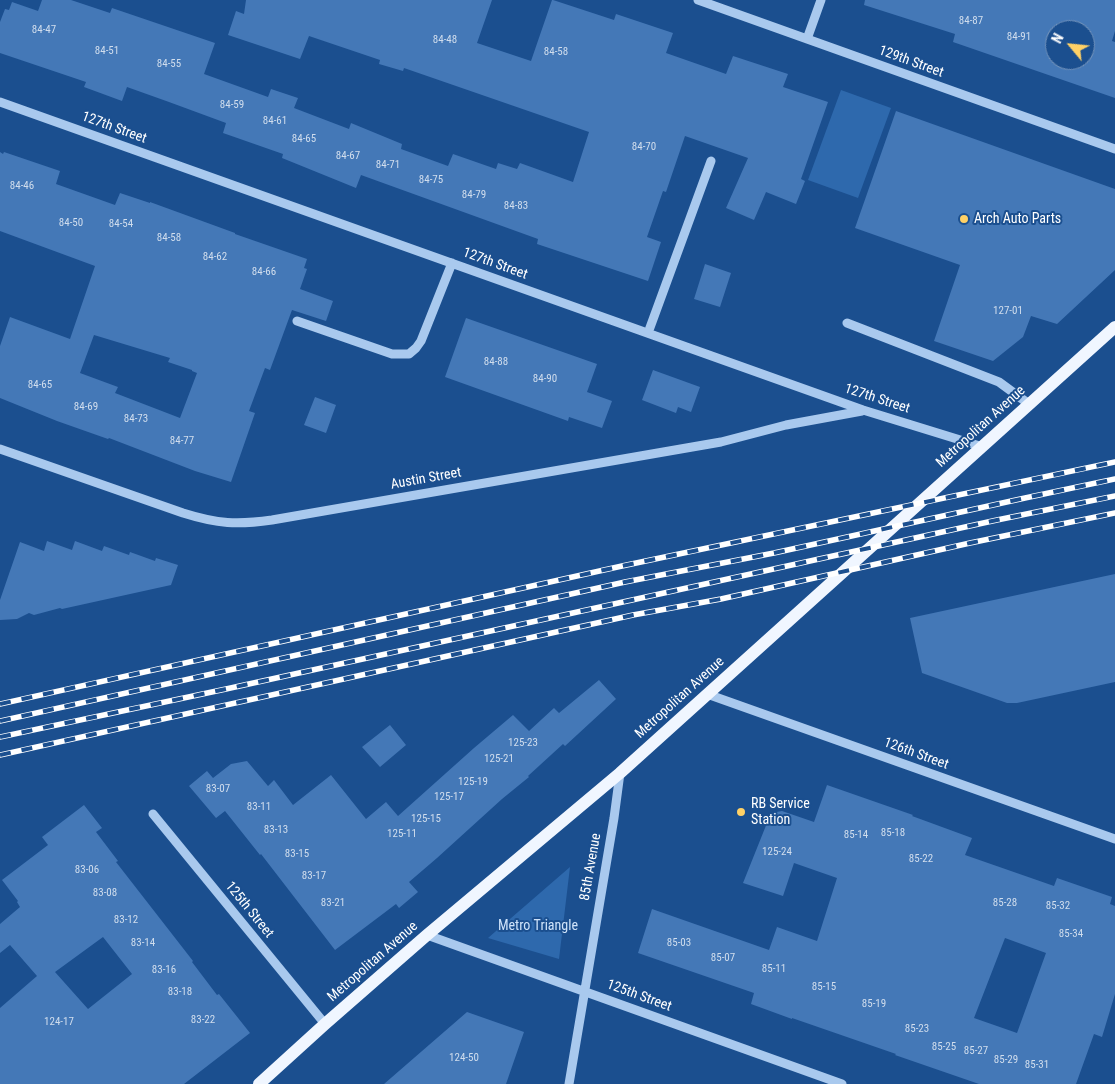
<!DOCTYPE html>
<html>
<head>
<meta charset="utf-8">
<style>
  body { margin:0 }
  #map { position:relative; width:1115px; height:1084px; overflow:hidden; background:#1b4f8f; font-family:"Roboto Condensed",sans-serif }
  canvas { display:block }
  .north { position:absolute; left:1045px; top:20px; width:50px; height:50px; box-sizing:border-box; background:#1b4f8f; border:1px solid #7695bc; border-radius:50%; rotate:298deg; font-size:14px; font-weight:700; line-height:20px; text-align:center; color:#fff }
  .north::after { content:''; display:block; margin:auto; width:18px; height:22px; background:#ffd166; clip-path:polygon(50% 0,100% 100%,50% 72%,0 100%) }
</style>
</head>
<body>
<div id="map">
<canvas width="1115" height="1084"></canvas>
<div class="north">N</div>
</div>
<script>
const g = document.querySelector('canvas').getContext('2d');
g.lineJoin = 'round';
function fill(path, color) { g.fillStyle = color; g.fill(path, 'evenodd'); }
function trace(path, color, width, dash) { g.strokeStyle = color; g.lineWidth = width; g.lineCap = dash ? 'butt' : 'round'; g.setLineDash(dash || []); g.stroke(path); }
function drawText(font, color, halo, rows, align = 'center') {
  g.font = font + ' "Roboto Condensed",sans-serif'; g.lineWidth = 4; g.setLineDash([]); g.textBaseline = 'middle'; g.strokeStyle = halo; g.fillStyle = color; for (const [text, x, y, turn = 0] of rows) {
    g.save(); g.translate(x, y); g.rotate((+turn || 0) * Math.PI / 180); g.textAlign = isNaN(turn) ? turn : align; if (halo) g.strokeText(text, 0, 0); g.fillText(text, 0, 0); g.restore();
  }
}
fill(new Path2D(`
  M841 90 891 108 858 198 808 180Z
  M570 867 559 959 488 938Z`), '#2e69ad');
fill(new Path2D(`
  M42 0H71L110 13 112 8 215 43 204 74 268 97 271 89 298 98 294 108 349 129 351 123 402 144 401 149 448 166 453 154 496 169 498 163 517 169 520 163 573 182 589 132 404 68 403 71 379 64 380 60 309 36 300 59 228 35 236 11 244 14 246 0H492L477 43 531 61 552 0H553L614 20 616 14 673 33 666 53 726 74 733 56 788 74 783 87 828 102 801 179 805 181 796 204 766 192 754 220 726 208 748 158 685 136 666 192 663 191 647 237 661 242 648 281 537 244 538 239 361 175 356 188 282 158 283 154 223 133 226 123 169 102 127 87 122 101 84 87 86 82 0 53V22L5 9 9 10 12 2 38 11Z
  M865 0H1115V31L1112 41 1115 42V98L953 42 955 34 864 5ZM1055 30H1085V60H1055Z
  M896 111 1115 189V270L1057 324 1031 316 1023 337 993 361 934 341 960 265 855 228Z
  M0 152 3 154 4 152 60 171 56 184 115 205 120 193 150 203V202L235 233V234L307 259 304 268 307 269 300 289 333 301 326 321 292 310 270 370 265 368 249 411 255 413 231 482 195 471 109 438 108 439 57 421 0 398V346L10 317 70 339 95 266 0 231ZM94 335 170 358 168 362 192 370V371L197 373 180 418 115 393 118 387 80 373Z
  M705 264 731 273 720 307 694 299Z
  M466 318 597 364 587 392 612 401 602 428 569 417 568 421 445 377Z
  M653 370 700 387 691 412 678 407 676 413 642 400Z
  M315 397 336 405 326 433 304 425Z
  M47 541 72 550 75 541 102 551 104 546 129 555 130 552 155 561 156 558 178 565 171 585 62 609 60 608 34 615 29 613 17 619 0 620V600L20 542 44 551Z
  M1115 574V682L1017 703H1007L922 673 910 618Z
  M599 680 616 699 565 746 563 744 528 776 529 777 502 799 437 858 409 882 418 892 399 908 396 904 335 950 261 854 260 855 225 811 216 818 189 786 207 771 213 778 231 764 247 761 268 786 274 780 293 805 331 775 366 819 386 802 398 816 474 748 513 715 529 731 554 708 559 713Z
  M390 725 406 745 380 767 362 747Z
  M827 785 913 815 912 816 972 838 965 855 1054 886 1057 878 1112 897 1110 904 1115 906V994L1102 1037 1094 1034 1076 1084H979L895 1055 896 1054 792 1018V1019L751 1004 754 993 638 953 652 909 769 950 777 927 817 941 837 878 794 863 783 896 743 883 771 813 782 811 814 822ZM1005 938 1046 953 1017 1033 974 1018Z
  M84 805 102 828 96 832 118 861 116 862 193 961 192 962 217 995 219 994 250 1033 184 1084H0V1008L37 976 10 945 0 953V924L20 907 17 902 18 901 2 880 48 845 42 837ZM103 937 132 974 88 1009 55 972Z
  M467 1012 524 1032 506 1084H384Z`), '#4478b7');
trace(new Path2D(`
  M698 0 1115 149
  M807 39 821 0
  M0 102 863 410 983 447
  M297 321 392 354H409L416 348 421 341 452 263
  M847 323 999 382 1029 404
  M648 333 711 161
  M0 449 183 513C218 524 237 525 272 520L721 442 786 425 862 411
  M707 694 1115 839
  M153 814 325 1024
  M427 935 842 1084
  M569 1084 614 818 620 773`), '#a9c9ee', 9);
trace(new Path2D(`
  M259 1084 325 1024 427 935 620 773 1115 327`), '#f0f6ff', 12);
const rail = new Path2D(`
  M0 704 622 566 1115 462
  M0 721 625 582 774 553 1025 498 1115 479
  M0 737 226 689 997 520 1115 496
  M0 755 633 615 721 599 970 543 1115 513`);
trace(rail, '#fff', 5.5);
trace(rail, '#1b4f8f', 4, [11]);
for (const [x, y, r, color] of [
  [964,219,5,"#ffd166"],
  [741,812,5,"#ffd166"]
]) { const dot = new Path2D(); dot.arc(x, y, r, 0, 2 * Math.PI); g.fillStyle = color; g.fill(dot); trace(dot, '#1b4f8f', 2); }
drawText('11px', '#d0dded', null, [
  ["84-87",971,21],
  ["84-47",44,30],
  ["84-91",1019,37],
  ["84-48",445,40],
  ["84-51",107,51],
  ["84-58",556,52],
  ["84-55",169,64],
  ["84-59",232,105],
  ["84-61",275,121],
  ["84-65",304,139],
  ["84-70",644,147],
  ["84-67",348,156],
  ["84-71",388,165],
  ["84-75",431,180],
  ["84-46",22,186],
  ["84-79",474,195],
  ["84-83",516,206],
  ["84-50",71,223],
  ["84-54",121,224],
  ["84-58",169,238],
  ["84-62",215,257],
  ["84-66",264,272],
  ["127-01",1008,311],
  ["84-88",496,362],
  ["84-90",545,379],
  ["84-65",40,385],
  ["84-69",86,407],
  ["84-73",136,419],
  ["84-77",182,441],
  ["125-23",523,743],
  ["125-21",499,759],
  ["125-19",473,782],
  ["83-07",218,789],
  ["125-17",449,797],
  ["83-11",259,807],
  ["125-15",426,819],
  ["83-13",276,830],
  ["85-18",893,833],
  ["125-11",402,834],
  ["85-14",856,835],
  ["125-24",777,852],
  ["83-15",297,854],
  ["85-22",921,859],
  ["83-06",87,870],
  ["83-17",314,876],
  ["83-08",105,893],
  ["83-21",333,903],
  ["85-28",1005,903],
  ["85-32",1058,906],
  ["83-12",126,920],
  ["85-34",1071,934],
  ["83-14",143,943],
  ["85-03",679,943],
  ["85-07",723,958],
  ["85-11",774,969],
  ["83-16",164,970],
  ["85-15",824,987],
  ["83-18",180,992],
  ["85-19",874,1004],
  ["83-22",203,1020],
  ["124-17",59,1022],
  ["85-23",917,1029],
  ["85-25",944,1047],
  ["85-27",976,1051],
  ["124-50",464,1058],
  ["85-29",1006,1060],
  ["85-31",1037,1065]
]);
drawText('14px', '#fff', '#1b4f8f', [
  ["129th Street",911,62,20],
  ["127th Street",114,128,20],
  ["127th Street",495,264,20],
  ["127th Street",877,399,18],
  ["Metropolitan Avenue",981,427,-42],
  ["Austin Street",426,479,-10],
  ["Metropolitan Avenue",680,698,-42],
  ["126th Street",916,754,20],
  ["85th Avenue",591,867,-80],
  ["125th Street",249,910,51],
  ["Metropolitan Avenue",373,962,-41],
  ["125th Street",639,996,20]
]);
drawText('14px', '#fff', '#1b4f8f', [
  ["Arch Auto Parts",974,219],
  ["RB Service",751,804],
  ["Station",751,820]
], 'left');
drawText('14px', '#cfe3fa', '#1b4f8f', [
  ["Metro Triangle",538,926]
]);
</script>
</body>
</html>
